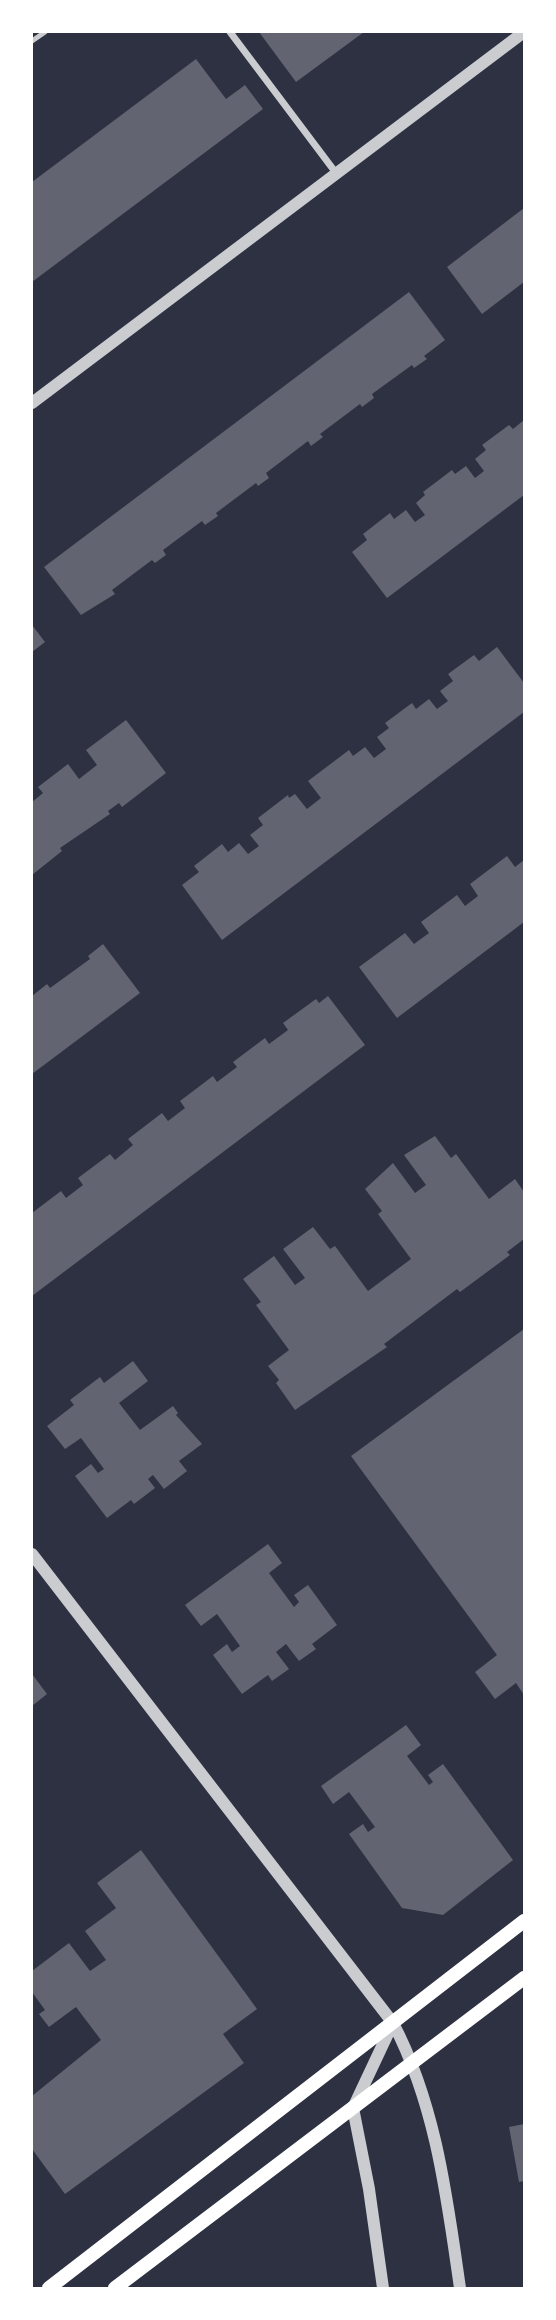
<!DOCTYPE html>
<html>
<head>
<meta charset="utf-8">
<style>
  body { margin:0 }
  #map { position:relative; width:556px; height:2320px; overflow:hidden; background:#2d3142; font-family:Ubuntu,sans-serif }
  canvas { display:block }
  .frame { position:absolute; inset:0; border:33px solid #fff; pointer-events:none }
</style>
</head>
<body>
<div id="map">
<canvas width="556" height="2320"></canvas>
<div class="frame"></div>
</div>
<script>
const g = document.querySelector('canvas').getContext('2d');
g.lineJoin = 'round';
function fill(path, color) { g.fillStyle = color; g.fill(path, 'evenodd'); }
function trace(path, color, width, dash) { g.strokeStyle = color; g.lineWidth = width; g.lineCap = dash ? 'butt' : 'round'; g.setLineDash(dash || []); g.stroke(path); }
fill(new Path2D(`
  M259 32H364L296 82Z
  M196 59 226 99 245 85 263 109 32 282V182Z
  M524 208V282L482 314 447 267Z
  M409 292 445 340 424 356 427 359 414 368 412 365 372 394 374 398 362 407 360 404 320 434 323 437 311 446 308 441 266 473 269 478 258 486 256 483 216 513 218 516 205 525 202 521 163 550 166 555 155 563 152 560 112 590 115 594 81 615 44 567Z
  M524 420V495L387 598 352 552 367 540 363 534 390 513 394 519 406 510 415 522 425 515 416 503 425 495 423 492 452 470 455 474 466 466 475 478 484 471 475 459 486 450 482 445 509 425 513 429Z
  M32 625 45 642 32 652Z
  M497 647 524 683V712L222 940 182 885 199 872 194 866 222 844 228 852 239 843 248 854 259 846 250 835 263 825 258 818 288 795 289 798 295 794 307 809 321 798 308 781 349 750 353 756 365 747 374 758 386 749 377 737 389 728 385 723 412 703 416 709 429 699 437 709 448 701 440 691 453 681 448 674 474 655 479 661Z
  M126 720 166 773 122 807 119 803 108 811 110 814 60 848 62 851 32 875V802L43 793 38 787 68 764 79 779 97 765 86 750Z
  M507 856 515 867 524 860V922L397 1018 359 967 405 933 414 944 429 933 421 922 457 895 465 906 478 896 470 884Z
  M103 944 140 993 32 1074V996L47 984 50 988 90 959 88 956Z
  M328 996 365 1045 32 1296V1213L61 1191 66 1198 83 1185 78 1178 110 1154 115 1160 133 1145 128 1139 162 1113 168 1121 185 1108 180 1101 213 1076 217 1082 237 1067 233 1062 265 1038 269 1044 288 1030 283 1023 316 999 319 1003Z
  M435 1136 451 1158 456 1154 489 1199 515 1179 524 1192V1239L507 1252 510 1255 460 1292 457 1289 384 1344 387 1347 295 1410 276 1383 279 1380 268 1366 289 1350 256 1305 261 1302 243 1279 274 1256 295 1285 305 1278 283 1249 313 1227 330 1249 335 1246 368 1291 411 1259 378 1214 382 1211 365 1189 393 1163 415 1193 426 1185 404 1155Z
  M524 1329V1695L516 1683 495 1699 475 1672 497 1655 351 1456Z
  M133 1361 148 1381 119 1403 140 1430 173 1406 178 1413 176 1415 202 1444 179 1461 187 1471 164 1489 153 1475 148 1479 155 1488 134 1504 131 1500 107 1518 75 1476 91 1464 98 1473 104 1469 81 1438 65 1449 47 1426 74 1405 70 1400 100 1377 104 1383Z
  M268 1544 282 1563 269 1573 294 1607 299 1602 294 1595 308 1585 337 1625 312 1644 316 1649 299 1661 286 1644 276 1652 289 1669 272 1681 268 1675 242 1694 213 1655 227 1644 232 1652 240 1646 217 1614 201 1626 185 1605Z
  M32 1674 47 1694 32 1706Z
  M406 1725 421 1745 407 1756 429 1785 433 1782 428 1775 443 1764 513 1860 443 1915 402 1908 349 1834 363 1824 368 1832 375 1827 349 1792 333 1804 321 1786Z
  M141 1850 257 2009 223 2034 244 2063 65 2194 32 2149V2096L101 2040 76 2007 49 2027 39 2014 45 2010 32 1992V1971L69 1943 90 1971 106 1960 85 1931 116 1908 97 1883Z
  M524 2124V2181L519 2182 509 2127Z`), '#626471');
trace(new Path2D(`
  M32 41 45 32`), '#caccd0', 5);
trace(new Path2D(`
  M230 32 336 173`), '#caccd0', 7);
trace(new Path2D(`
  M32 403 524 32
  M32 1554 393 2023C436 2105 447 2198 460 2288
  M383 2288 369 2189 353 2108 393 2023`), '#caccd0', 12);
trace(new Path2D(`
  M49 2288 524 1921
  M115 2288 524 1978`), '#fff', 14);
</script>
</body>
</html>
